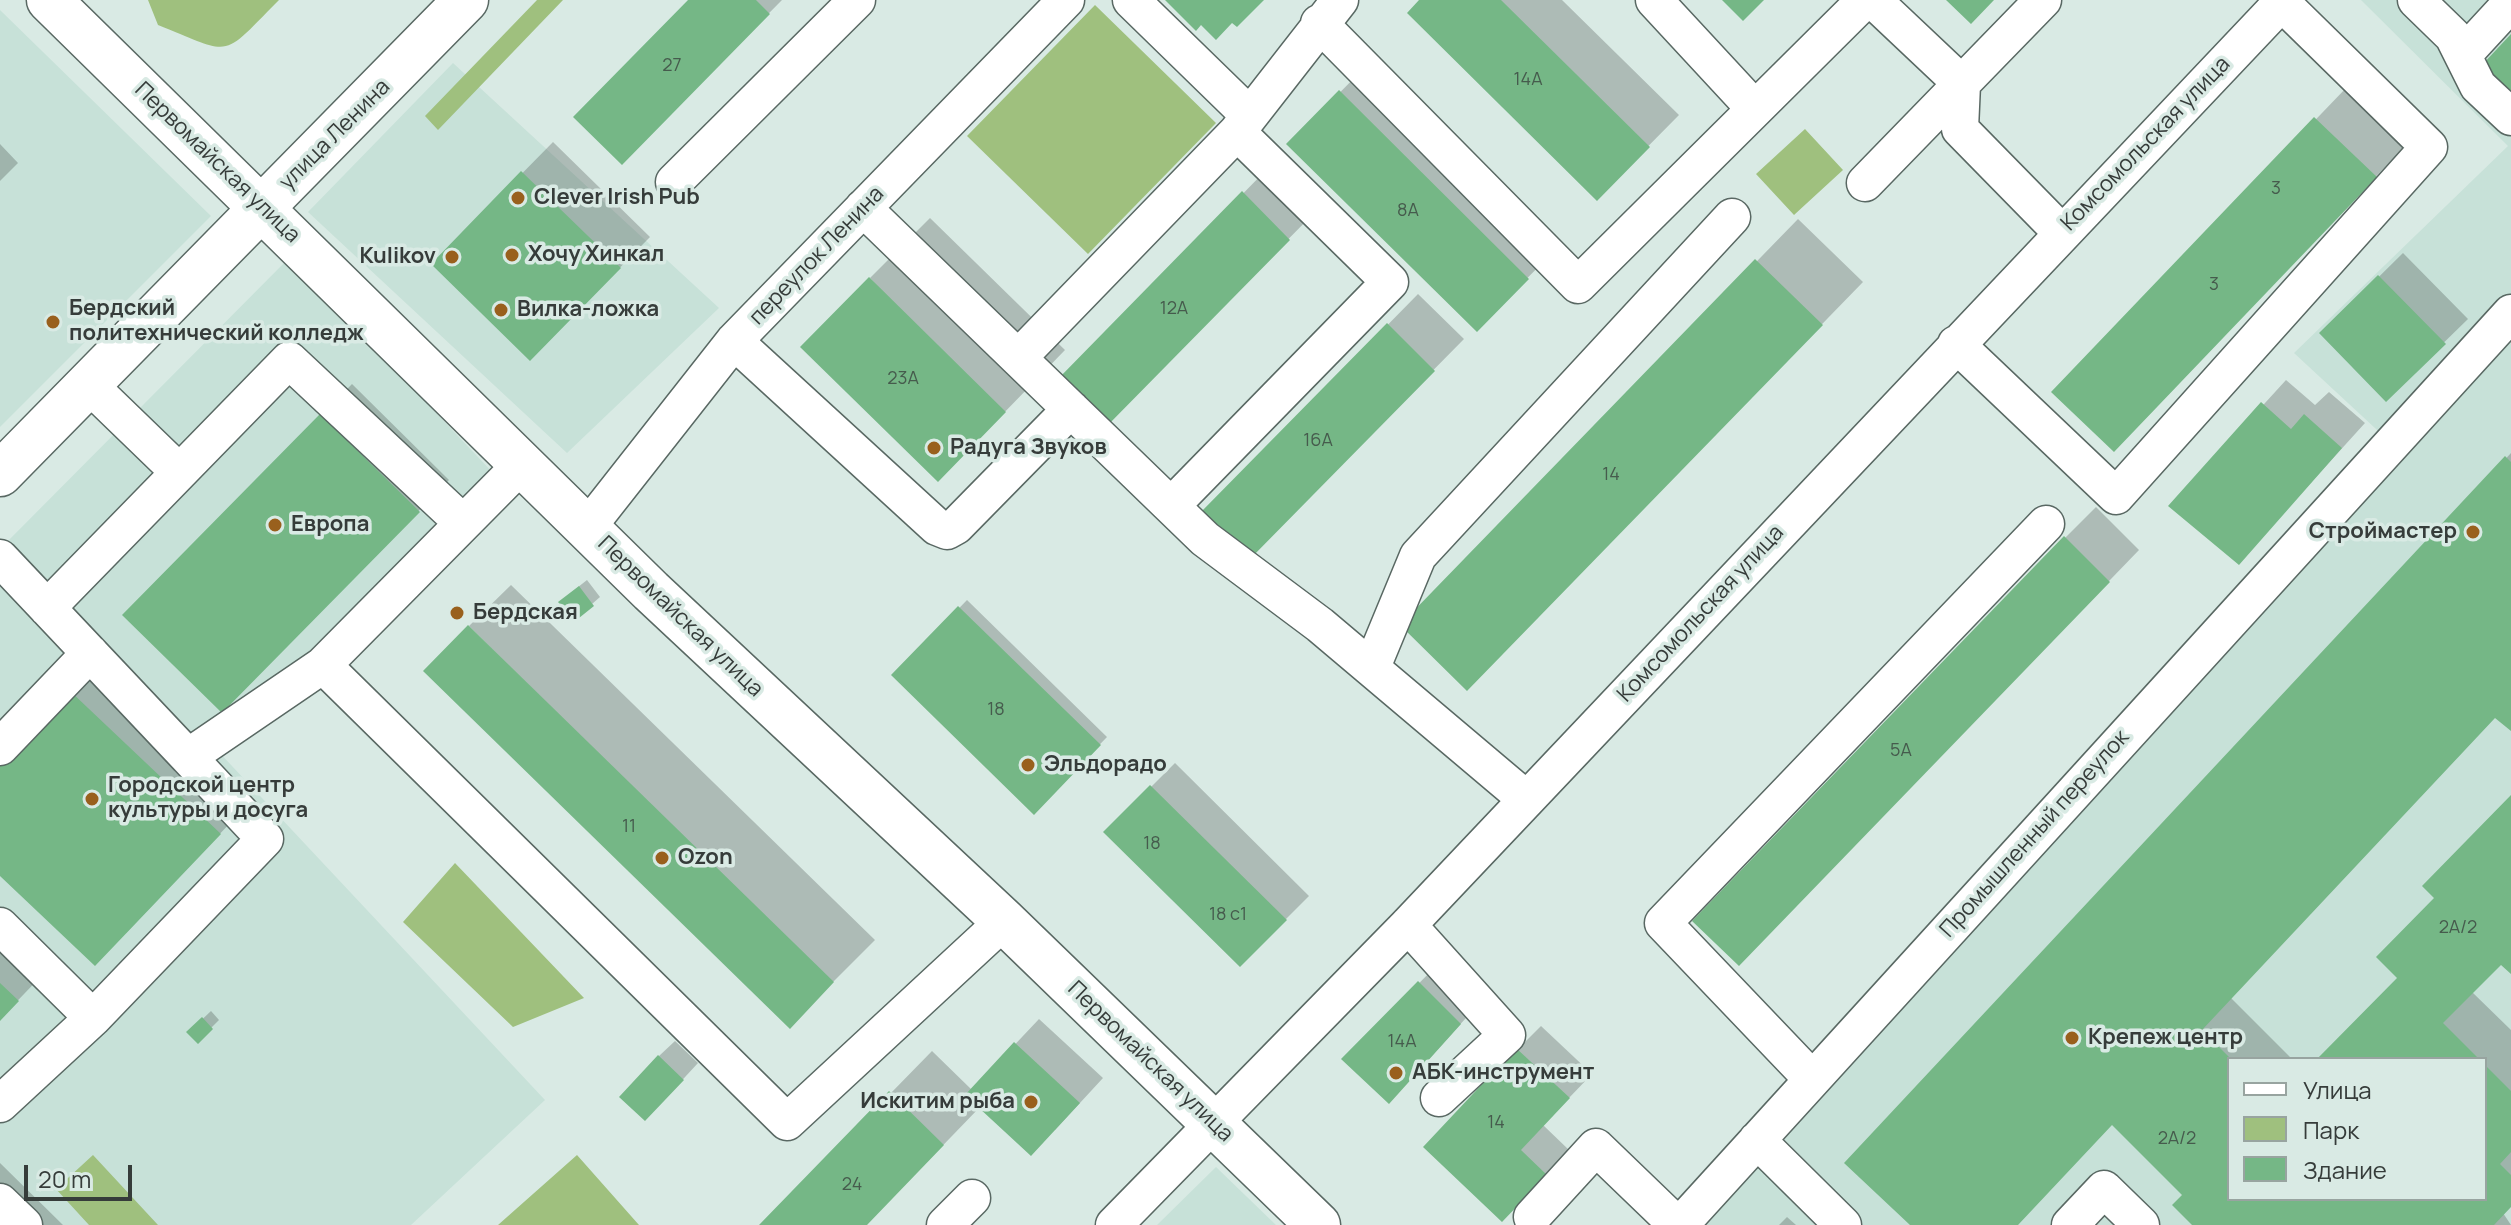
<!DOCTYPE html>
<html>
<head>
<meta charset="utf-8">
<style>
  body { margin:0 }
  #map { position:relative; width:2511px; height:1225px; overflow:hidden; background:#d9eae4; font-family:Manrope,sans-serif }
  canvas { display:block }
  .legend { position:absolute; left:2227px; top:1057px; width:260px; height:144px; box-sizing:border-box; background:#d9eae4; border:2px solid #98a4a0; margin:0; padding:10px 14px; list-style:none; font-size:24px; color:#363c3a }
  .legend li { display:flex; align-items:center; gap:16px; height:40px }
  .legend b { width:40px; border:2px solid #98a4a0 }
  .scale { position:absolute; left:24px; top:1165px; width:108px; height:36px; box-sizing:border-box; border:4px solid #363c3a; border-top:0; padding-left:10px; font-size:24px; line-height:28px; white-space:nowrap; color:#363c3a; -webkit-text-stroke:6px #d9eae4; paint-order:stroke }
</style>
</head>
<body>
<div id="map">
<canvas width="2511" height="1225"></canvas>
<ul class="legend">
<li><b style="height:10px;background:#fff"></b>Улица</li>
<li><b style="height:22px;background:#9fc07e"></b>Парк</li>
<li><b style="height:22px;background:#75b786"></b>Здание</li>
</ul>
<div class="scale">20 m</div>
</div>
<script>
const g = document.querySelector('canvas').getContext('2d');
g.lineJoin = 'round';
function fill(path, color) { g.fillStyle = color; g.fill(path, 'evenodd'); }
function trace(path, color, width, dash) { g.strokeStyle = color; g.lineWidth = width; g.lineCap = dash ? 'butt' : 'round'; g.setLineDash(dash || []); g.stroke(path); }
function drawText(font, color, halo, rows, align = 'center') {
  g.font = font + ' Manrope,sans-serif'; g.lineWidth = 7; g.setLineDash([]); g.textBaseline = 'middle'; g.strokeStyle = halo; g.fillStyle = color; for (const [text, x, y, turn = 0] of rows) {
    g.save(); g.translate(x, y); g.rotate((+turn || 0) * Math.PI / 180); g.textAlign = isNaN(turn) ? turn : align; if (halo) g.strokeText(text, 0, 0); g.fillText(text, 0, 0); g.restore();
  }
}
fill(new Path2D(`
  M2361 0H2511V1225H1701L2403 454 2294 353 2508 146ZM2229 1059H2485V1199H2229Z
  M0 10 211 216 0 427Z
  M453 63 719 308 567 453 308 212Z
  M289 258 495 475 217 750 545 1100 411 1225H43L0 1184V549Z
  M1216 1167 1276 1225H1157Z`), '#c7e1d8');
fill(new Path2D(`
  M148 0H279C220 59 235 56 158 25Z
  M537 0H563L438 130 425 116Z
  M1095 5 1216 123 1088 254 967 136Z
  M1805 129 1843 170 1794 215 1756 174Z
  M455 863 584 998 513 1027 403 922Z
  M93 1155 158 1225H89L56 1189Z
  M577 1155 639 1225H498Z`), '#9fc07e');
fill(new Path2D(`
  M691 0H782L622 162Z
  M1422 0H1562L1679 115 1597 198Z
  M1371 61 1558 247 1477 329 1289 144Z
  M2346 88 2406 145 2145 419 2054 392Z
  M553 142 650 237 530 359 433 264Z
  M0 144 18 163 0 181Z
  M1274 162 1319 208 1106 424 1061 379Z
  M930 218 1065 350 998 419 870 278Z
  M1798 219 1863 282 1509 646 1403 625Z
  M2403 253 2468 319 2386 399 2322 333Z
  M1418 294 1464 339 1250 556 1205 511Z
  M2286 380 2315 405 2329 392 2365 423 2239 562 2171 506Z
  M352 384 449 480 222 710 125 615Z
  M2511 453V728L2496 716 2231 998 2292 1059H2229V1199H2485V1059H2319L2400 978 2437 898 2511 798V972L2501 962 2472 992 2511 1030V1205L2503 1213 2511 1225H2195L2185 1195 2113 1123 2017 1225H1912L1846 1163Z
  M2096 507 2139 550 1769 933 2065 538Z
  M587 580 600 597 592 604 568 595Z
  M511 585 875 940 831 984 469 626Z
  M967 600 1107 737 1034 812 894 675Z
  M101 661 250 802 126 933 0 873V766Z
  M1175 763 1309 896 1240 965 1106 832Z
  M0 926 48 969 0 1019Z
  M1443 959 1483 999 1412 1078 1344 1059Z
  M211 1011 219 1020 198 1041 189 1032Z
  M1039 1019 1103 1078 1055 1130 980 1107 866 1225H762L932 1051 972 1090Z
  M1541 1026 1592 1074 1543 1125 1569 1150 1502 1219 1518 1049Z
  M675 1041 698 1063 661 1103 659 1056Z
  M0 1163 63 1225H0Z
  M1787 1217 1796 1225H1779Z`), '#0003');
fill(new Path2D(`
  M688 0H756L770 14 622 165 573 117Z
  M1165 0H1264L1237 27 1232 23 1216 40 1201 25 1196 31Z
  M1419 0H1501L1650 147 1597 201 1407 13Z
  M1722 0H1764L1743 21Z
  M1946 0H1994L1971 24Z
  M2511 34V93L2482 65Z
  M1339 90 1529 279 1477 332 1286 144Z
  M2314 117 2377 177 2114 452 2051 392Z
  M521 171 621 268 530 361 431 264Z
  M1242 191 1290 240 1106 427 1058 379Z
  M1755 259 1823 325 1467 691 1400 625Z
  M2378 275 2446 344 2386 402 2319 333Z
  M869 277 1006 412 938 482 800 347Z
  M1387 323 1435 371 1250 559 1202 511Z
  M2261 402 2291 429 2304 414 2342 448 2239 565 2168 506Z
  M320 414 420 512 222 713 122 615Z
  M2505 456 2511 462V731L2495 718 2202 1030 2229 1057V1199H2485V1065L2511 1091V1152L2500 1164 2511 1175V1207L2494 1225H2192L2172 1205 2182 1195 2112 1125 2018 1225H1910L1844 1163Z
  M2064 536 2110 582 1739 966 1692 921Z
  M579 586 594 606 574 622 558 602Z
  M958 606 1101 745 1034 815 891 675Z
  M468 625 834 982 790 1029 423 671Z
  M69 690 221 834 95 966 0 876V763Z
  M1150 785 1287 920 1240 967 1103 832Z
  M2511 795V974L2501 965 2443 1023 2479 1059H2317L2397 978 2376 957 2434 898 2422 886Z
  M1418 981 1461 1024 1389 1104 1341 1059Z
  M0 983 19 1001 0 1021Z
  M202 1017 213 1029 198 1044 186 1032Z
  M1014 1042 1080 1103 1031 1156 965 1095Z
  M1516 1048 1570 1098 1521 1150 1547 1175 1502 1222 1423 1147Z
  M658 1055 684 1080 645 1121 619 1097Z
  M889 1091 944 1145 867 1225H759Z`), '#75b786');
const minor = new Path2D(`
  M1131 0 1249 115
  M1654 0 1755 109
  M1873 0 1962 84 1960 129 2061 232
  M2416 0 2453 36 2478 86 2511 117
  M1319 23 1578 285 1865 0
  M2463 55 2511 3
  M674 182 857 0
  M1865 183 2043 0
  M863 208 1205 539 1320 625 1526 799
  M734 341 937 527 947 531 956 526 1071 409
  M1956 344 2116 496 2429 147 2282 3
  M1018 358 1237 132 1340 0
  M88 384 179 472
  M1171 506 1390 282 1237 132
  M587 528 734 341 1066 0
  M0 558 188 757 323 665 522 464
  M47 608 289 360 463 523
  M323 665 787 1122 1004 921
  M1372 667 1418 556 1732 217
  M0 747 90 653
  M1408 925 1507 1035 1439 1098
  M0 926 93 1018 265 839 188 757
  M1812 1079 1663 923 2046 524
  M0 1104 93 1018
  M1757 1140 1843 1225
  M0 1202 24 1225
  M1532 1217 1596 1147 1677 1225
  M945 1225 972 1198
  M1114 1225 1408 925 2284 0
  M1680 1225 2511 313
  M2070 1225 2104 1189 2141 1225`);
const major = new Path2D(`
  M49 0 651 591 1004 921 1318 1225
  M0 474 466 0`);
trace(minor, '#596863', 39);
trace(major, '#596863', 47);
trace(minor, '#fff', 36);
trace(major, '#fff', 44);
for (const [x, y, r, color] of [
  [518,198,8,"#99601d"],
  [512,255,8,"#99601d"],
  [452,257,8,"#99601d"],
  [501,310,8,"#99601d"],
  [53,322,8,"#99601d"],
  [934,448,8,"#99601d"],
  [275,525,8,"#99601d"],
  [2473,532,8,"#99601d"],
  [457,613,8,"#99601d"],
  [1028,765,8,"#99601d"],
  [92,799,8,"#99601d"],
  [662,858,8,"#99601d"],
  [2072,1038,8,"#99601d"],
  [1396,1073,8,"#99601d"],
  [1031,1102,8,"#99601d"]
]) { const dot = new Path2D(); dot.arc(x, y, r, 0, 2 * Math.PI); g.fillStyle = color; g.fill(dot); trace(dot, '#d9eae4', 3); }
drawText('18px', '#465b4d', null, [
  ["27",672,66],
  ["14А",1528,80],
  ["3",2276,189],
  ["8А",1408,211],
  ["3",2214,285],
  ["12А",1174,309],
  ["23А",903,379],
  ["16А",1318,441],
  ["14",1611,475],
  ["18",996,710],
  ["5А",1901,751],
  ["11",629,827],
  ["18",1152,844],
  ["18 с1",1228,915],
  ["2А/2",2458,928],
  ["14А",1402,1042],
  ["14",1496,1123],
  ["2А/2",2177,1139],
  ["24",852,1185]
]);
drawText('22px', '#363c3a', '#d9eae4', [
  ["улица Ленина",335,135,-45],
  ["Комсомольская улица",2146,144,-46],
  ["Первомайская улица",217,163,44],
  ["переулок Ленина",817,256,-46],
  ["Комсомольская улица",1701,614,-47],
  ["Первомайская улица",680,617,44],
  ["Промышленный переулок",2035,834,-48],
  ["Первомайская улица",1150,1062,44]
]);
drawText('bold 22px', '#363c3a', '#d9eae4', [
  ["Clever Irish Pub",534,198],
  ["Хочу Хинкал",528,255],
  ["Kulikov",436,257,"right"],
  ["Бердский",69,309],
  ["политехнический колледж",69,334],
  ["Вилка-ложка",517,310],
  ["Радуга Звуков",950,448],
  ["Европа",291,525],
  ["Строймастер",2457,532,"right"],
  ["Бердская",473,613],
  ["Эльдорадо",1044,765],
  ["Городской центр",108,786],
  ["культуры и досуга",108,811],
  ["Ozon",678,858],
  ["Крепеж центр",2088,1038],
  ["АБК-инструмент",1412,1073],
  ["Искитим рыба",1015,1102,"right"]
], 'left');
</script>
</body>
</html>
